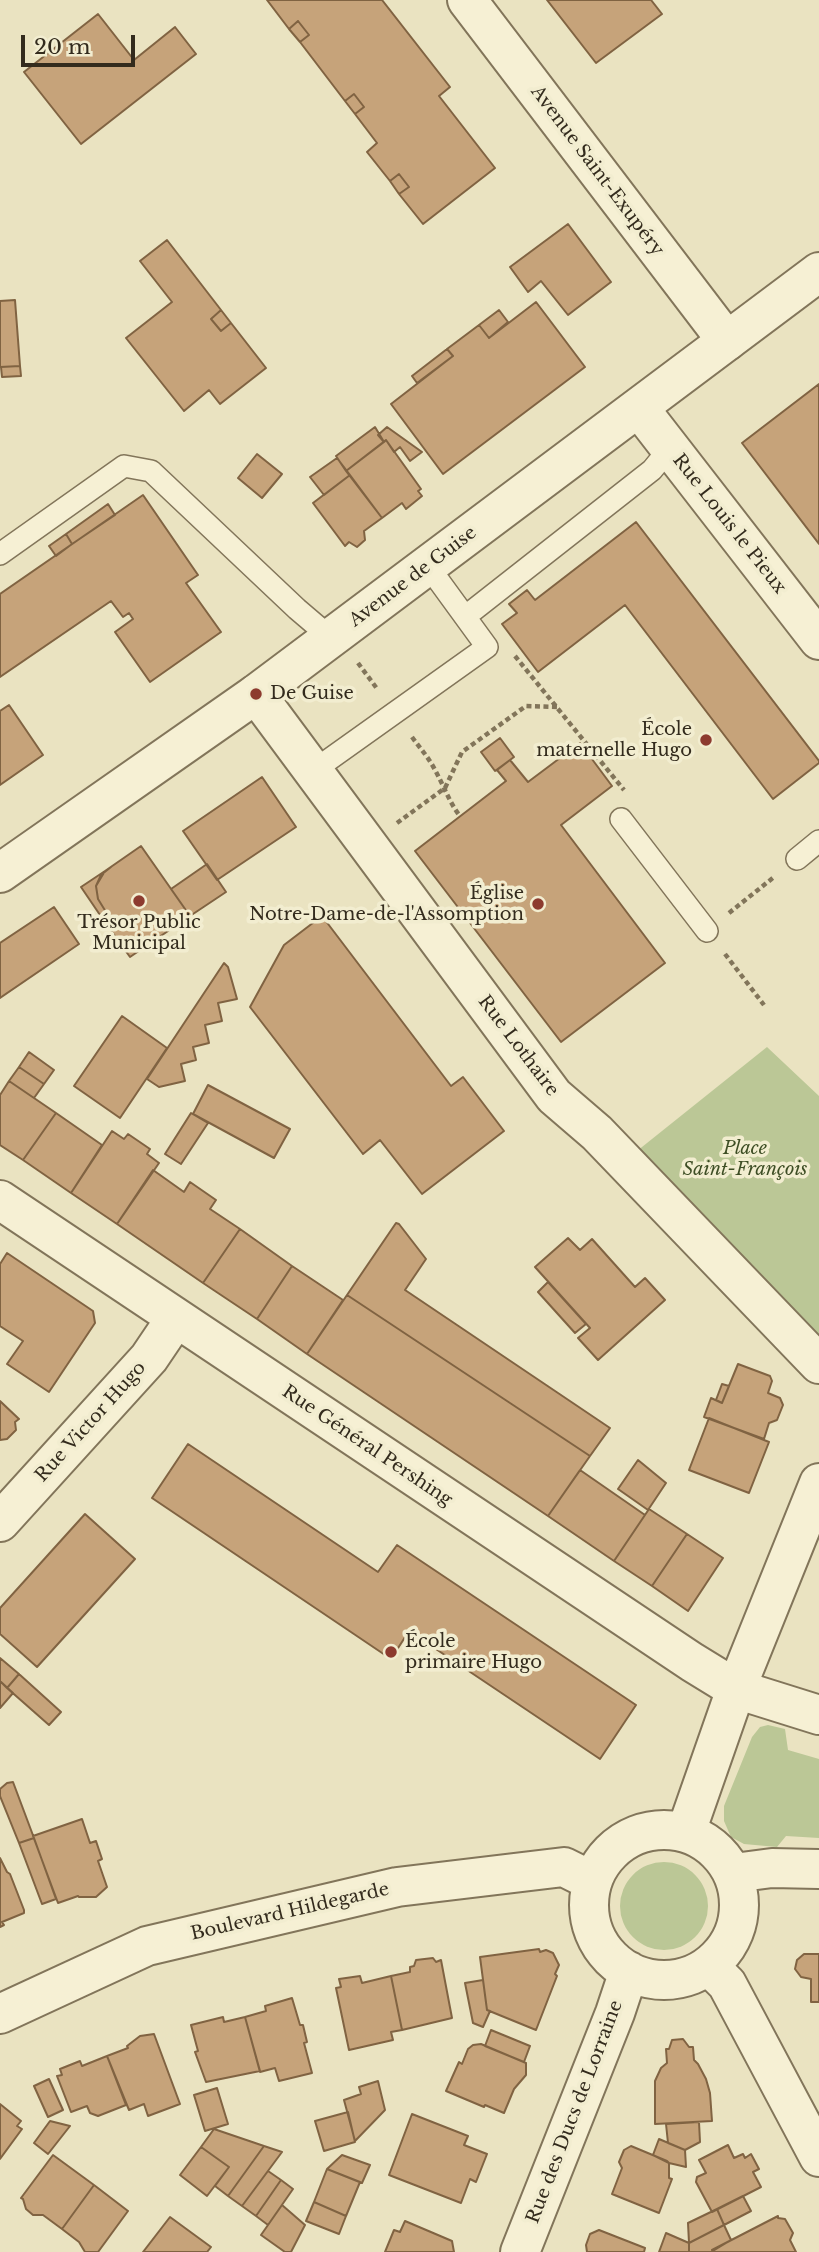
<!DOCTYPE html>
<html>
<head>
<meta charset="utf-8">
<style>
  body { margin:0 }
  #map { position:relative; width:819px; height:2252px; overflow:hidden; background:#eae3c1; font-family:"Libre Baskerville",serif }
  canvas { display:block }
  .scale { position:absolute; left:21px; top:35px; width:114px; height:32px; box-sizing:border-box; border:4px solid #332b1d; border-top:0; padding-left:9px; font-size:21px; line-height:24px; white-space:nowrap; color:#332b1d; -webkit-text-stroke:5px #f2edd0; paint-order:stroke }
</style>
</head>
<body>
<div id="map">
<canvas width="819" height="2252"></canvas>
<div class="scale">20 m</div>
</div>
<script>
const g = document.querySelector('canvas').getContext('2d');
g.lineJoin = 'round';
function fill(path, color) { g.fillStyle = color; g.fill(path, 'evenodd'); }
function trace(path, color, width, dash) { g.strokeStyle = color; g.lineWidth = width; g.lineCap = dash ? 'butt' : 'round'; g.setLineDash(dash || []); g.stroke(path); }
function drawText(font, color, halo, rows, align = 'center') {
  g.font = font + ' "Libre Baskerville",serif'; g.lineWidth = 7; g.setLineDash([]); g.textBaseline = 'middle'; g.strokeStyle = halo; g.fillStyle = color; for (const [text, x, y, turn = 0] of rows) {
    g.save(); g.translate(x, y); g.rotate((+turn || 0) * Math.PI / 180); g.textAlign = isNaN(turn) ? turn : align; if (halo) g.strokeText(text, 0, 0); g.fillText(text, 0, 0); g.restore();
  }
}
fill(new Path2D(`
  M767 1047 819 1096V1342L637 1151Z
  M768 1725 785 1729 788 1750 819 1759V1838L786 1836 777 1847 744 1844 731 1837 724 1821V1806L752 1737 760 1727Z
  M620 1906a44 44 0 1 1 88 0a44 44 0 1 1-88 0Z`), '#bbc796');
const building = new Path2D(`
  M267 0H382L450 87 439 96 495 168 423 224 399 194 409 187 399 174 390 181 367 152 377 143 355 114 364 107 354 94 345 101 300 42 309 35 298 21 289 29Z
  M547 0H651L662 14 596 63Z
  M98 14 134 60 175 27 196 54 81 144 24 72Z
  M298 21 309 35 300 42 289 29Z
  M354 94 364 107 355 114 345 101Z
  M399 174 409 187 399 194 390 181Z
  M568 224 611 282 568 315 541 281 528 292 510 267Z
  M167 240 221 310 211 319 221 331 231 323 266 368 220 404 209 390 184 411 126 338 172 302 140 261Z
  M15 300 20 366 0 367V301Z
  M536 302 585 367 443 474 391 404 453 356 447 349 479 325 489 338Z
  M221 310 231 323 221 331 211 319Z
  M499 310 508 322 489 338 479 325Z
  M447 349 453 356 417 383 412 376Z
  M20 366 21 376 2 377 1 367Z
  M819 384V544L742 443Z
  M375 427 384 442 346 471 336 456Z
  M387 427 422 452 410 461 400 447 394 452 386 440 384 442 378 435Z
  M386 440 421 489 418 491 422 496 406 509 402 503 382 518 346 471Z
  M257 454 282 474 262 498 238 478Z
  M337 458 350 475 324 495 310 477Z
  M350 475 382 518 364 531 365 540 357 547 349 542 345 546 313 503Z
  M143 495 198 575 186 583 221 632 150 682 115 632 133 619 129 613 123 617 111 601 0 677V594Z
  M108 504 115 515 72 544 66 534Z
  M636 522 819 761V763L773 799 625 605 538 672 502 624 517 613 509 604 527 590 535 600Z
  M66 534 72 544 56 556 49 546Z
  M9 705 43 755 0 785V711Z
  M500 738 514 757 495 771 481 752Z
  M580 743 612 786 561 825 665 963 561 1042 415 851 506 781 497 770 510 760 528 782Z
  M262 777 296 827 217 880 183 831Z
  M141 846 190 916 130 957 100 915 106 912 98 899 96 886 105 871Z
  M207 864 226 892 190 916 171 889Z
  M111 867 101 875 96 886 98 899 106 912 100 915 81 887Z
  M54 907 79 944 0 998V943Z
  M322 916 451 1086 463 1077 504 1131 422 1194 380 1140 363 1154 250 1007 284 945Z
  M224 963 228 967 237 999 218 1003 222 1021 205 1025 209 1043 193 1047 196 1060 181 1064 185 1081 159 1087 147 1079Z
  M122 1016 167 1048 120 1118 74 1086Z
  M29 1052 54 1070 44 1084 19 1067Z
  M19 1067 44 1084 34 1098 9 1081Z
  M9 1081 56 1113 23 1160 0 1145V1095Z
  M208 1085 290 1129 274 1158 193 1114Z
  M56 1113 102 1145 71 1193 23 1160Z
  M191 1113 208 1123 181 1164 165 1154Z
  M112 1131 124 1139 128 1134 150 1149 147 1154 159 1163 117 1224 71 1193Z
  M153 1170 184 1192 190 1182 216 1200 210 1209 240 1229 203 1283 117 1224Z
  M396 1223 399 1224 426 1259 405 1290 610 1428 590 1456 347 1295Z
  M240 1229 292 1266 257 1319 203 1283Z
  M568 1238 580 1250 592 1239 635 1287 645 1278 665 1300 598 1360 578 1338 590 1328 535 1267Z
  M7 1253 93 1311 95 1323 49 1392 7 1364 23 1341 0 1326V1264Z
  M292 1266 343 1300 307 1354 257 1319Z
  M548 1282 586 1324 575 1333 538 1292Z
  M347 1295 590 1456 548 1516 307 1354Z
  M738 1364 770 1376 772 1381 768 1393 780 1398 783 1405 777 1420 769 1423 764 1439 704 1417 711 1398 722 1403Z
  M722 1384 729 1386 722 1403 716 1400Z
  M0 1401 19 1419 15 1422 16 1430 7 1439 0 1440Z
  M709 1418 769 1442 749 1493 689 1470Z
  M188 1444 378 1572 397 1545 636 1705 600 1759 409 1631 391 1659 152 1498Z
  M638 1460 666 1483 648 1510 618 1489Z
  M580 1470 645 1515 614 1561 548 1516Z
  M649 1509 687 1534 652 1586 614 1561Z
  M85 1514 135 1559 37 1667 0 1634V1608Z
  M687 1534 723 1558 688 1611 652 1586Z
  M0 1658 19 1674 7 1688 0 1681Z
  M19 1674 61 1712 49 1725 7 1688Z
  M0 1681 13 1693 0 1708Z
  M13 1782 34 1838 19 1843 0 1796V1789L7 1783Z
  M82 1819 90 1843 96 1841 102 1859 98 1861 107 1887 96 1897H79L78 1896 58 1903 33 1836Z
  M34 1838 56 1899 42 1904 19 1843Z
  M0 1858 7 1872 10 1874 24 1910V1913L2 1922 4 1925 0 1927Z
  M539 1949 540 1952 546 1950 553 1953 559 1965 555 1974 557 1976 536 2030 487 2010 480 1957Z
  M804 1954H819V2002H811V1979L801 1977 795 1969 797 1960Z
  M433 1958 436 1962 441 1960 452 2018 402 2030 391 1976 410 1972V1967L414 1966 416 1960Z
  M360 1976 362 1983 391 1976 402 2030 391 2032 393 2040 349 2050 336 1988 341 1987 339 1979Z
  M483 1980 487 2010 490 2011 483 2027 473 2023 465 1983Z
  M292 1998 300 2025H303L307 2042 304 2043 312 2073 279 2081 275 2068 260 2072 245 2017 266 2011 265 2006Z
  M223 2017 224 2022 245 2017 260 2071 206 2082 195 2052 198 2051 191 2025Z
  M491 2030 530 2046 524 2062 485 2046Z
  M154 2034 180 2104 148 2116 144 2104 129 2110 107 2056 128 2048 127 2046 140 2036Z
  M683 2039 689 2047H693L694 2060 698 2064 706 2079 710 2093 712 2121 655 2124V2081L661 2068 667 2063 666 2049H669L672 2040Z
  M481 2044 526 2063V2075L514 2089 504 2113 485 2105 484 2107 446 2091 459 2062 462 2064 468 2049 473 2045Z
  M107 2056 126 2105 98 2116 90 2113 87 2106 71 2112 57 2076 62 2075 60 2069 80 2061 82 2066Z
  M49 2079 63 2110 48 2117 34 2086Z
  M378 2081 385 2110 355 2141 344 2100 361 2094 359 2087Z
  M217 2088 228 2124 205 2131 194 2095Z
  M0 2104 21 2121 17 2126 22 2129 0 2159Z
  M348 2112 355 2142 324 2151 315 2121Z
  M412 2114 468 2136 464 2145 487 2154 476 2182 470 2179 461 2203 389 2175Z
  M50 2121 70 2126 48 2154 34 2143Z
  M699 2122 700 2142 685 2150 668 2143 666 2124Z
  M214 2129 264 2146 228 2196 215 2186 229 2167 201 2147Z
  M659 2139 685 2150 686 2167 669 2163 653 2155Z
  M728 2145 734 2158 743 2154 745 2158 751 2154 759 2169 753 2172 761 2187 712 2212 696 2182 697 2177 706 2173 699 2160Z
  M264 2146 282 2152 242 2206 228 2196Z
  M631 2146 667 2161 669 2163V2178L672 2179 659 2213 612 2194 622 2168 619 2162 624 2150Z
  M201 2147 229 2167 207 2196 180 2175Z
  M53 2155 94 2185 62 2229 43 2215H33L26 2209 23 2199 21 2198Z
  M342 2155 370 2165 362 2183 327 2169Z
  M327 2169 360 2182 346 2216 314 2202Z
  M268 2171 281 2180 256 2216 242 2206Z
  M281 2180 293 2189 268 2225 256 2216Z
  M94 2185 128 2211 98 2252H85L79 2242 62 2229Z
  M743 2196 751 2211 724 2225 717 2209Z
  M314 2202 346 2216 339 2234 306 2221Z
  M282 2205 305 2225 291 2252H285L261 2235Z
  M717 2209 724 2225 689 2243 688 2223Z
  M778 2216V2218L785 2219 793 2233 790 2240 796 2252H713L712 2250Z
  M170 2217 211 2247 207 2252H143Z
  M405 2221 452 2241 454 2252H385L394 2230 400 2232Z
  M724 2225 731 2240 711 2252H689V2243Z
  M599 2230 645 2248 644 2252H587L586 2245 590 2234Z
  M666 2233 689 2243V2252H659Z`);
fill(building, '#c6a37a');
trace(building, '#806342', 2);
const service = new Path2D(`
  M0 554 124 466 151 471 297 609 331 638
  M466 616 652 470 670 448
  M313 771 487 647 428 566
  M621 819 707 931
  M797 859 819 841`);
const minor = new Path2D(`
  M467 0 727 341
  M639 408 819 640
  M256 694 554 1096 597 1133 819 1364
  M0 1200 692 1662 736 1689 819 1715
  M0 1522 149 1358 176 1318
  M589 1905a75 75 0 1 1 150 0a75 75 0 1 1-150 0Z
  M686 1832 736 1689 819 1483
  M734 1873 772 1868 819 1869
  M709 1966 727 1984 819 2157
  M0 2014 147 1946 397 1887 564 1867 592 1881
  M520 2252 615 2013 629 1971`);
const tertiary = new Path2D(`
  M0 873 256 694 819 272`);
trace(service, '#82755a', 24);
trace(minor, '#82755a', 42);
trace(tertiary, '#82755a', 42);
trace(new Path2D(`
  M515 656 624 790
  M358 663 378 690
  M412 737C420 748 429 758 435 770 444 786 449 802 460 816
  M397 823 445 788 462 752 526 706 557 707
  M729 913 774 877
  M725 954 764 1005`), '#82755a', 4.5, [5, 3.5]);
trace(service, '#f6f0d4', 21);
trace(minor, '#f6f0d4', 38);
trace(tertiary, '#f6f0d4', 38);
for (const [x, y, r, color] of [
  [256,694,7,"#8d3b2f"],
  [706,740,7,"#8d3b2f"],
  [139,901,7,"#8d3b2f"],
  [538,904,7,"#8d3b2f"],
  [391,1652,7,"#8d3b2f"]
]) { const dot = new Path2D(); dot.arc(x, y, r, 0, 2 * Math.PI); g.fillStyle = color; g.fill(dot); trace(dot, '#f2edd0', 2.5); }
drawText('18px', '#332b1d', '#f2edd0', [
  ["Avenue Saint-Exupéry",597,171,53],
  ["Rue Louis le Pieux",729,524,52],
  ["Avenue de Guise",413,577,-37],
  ["Rue Lothaire",518,1046,53],
  ["Rue Victor Hugo",91,1422,-48],
  ["Rue Général Pershing",367,1446,34],
  ["Boulevard Hildegarde",290,1912,-13],
  ["Rue des Ducs de Lorraine",575,2112,-69]
]);
drawText('18px', '#332b1d', '#f2edd0', [
  ["De Guise",270,694],
  ["École",692,730,"right"],
  ["maternelle Hugo",692,751,"right"],
  ["Église",524,894,"right"],
  ["Notre-Dame-de-l'Assomption",524,915,"right"],
  ["Trésor Public",139,923,"center"],
  ["Municipal",139,944,"center"],
  ["École",405,1642],
  ["primaire Hugo",405,1663]
], 'left');
drawText('italic 18px', '#3e4e25', '#f2edd0', [
  ["Place",745,1149],
  ["Saint-François",745,1170]
]);
</script>
</body>
</html>
